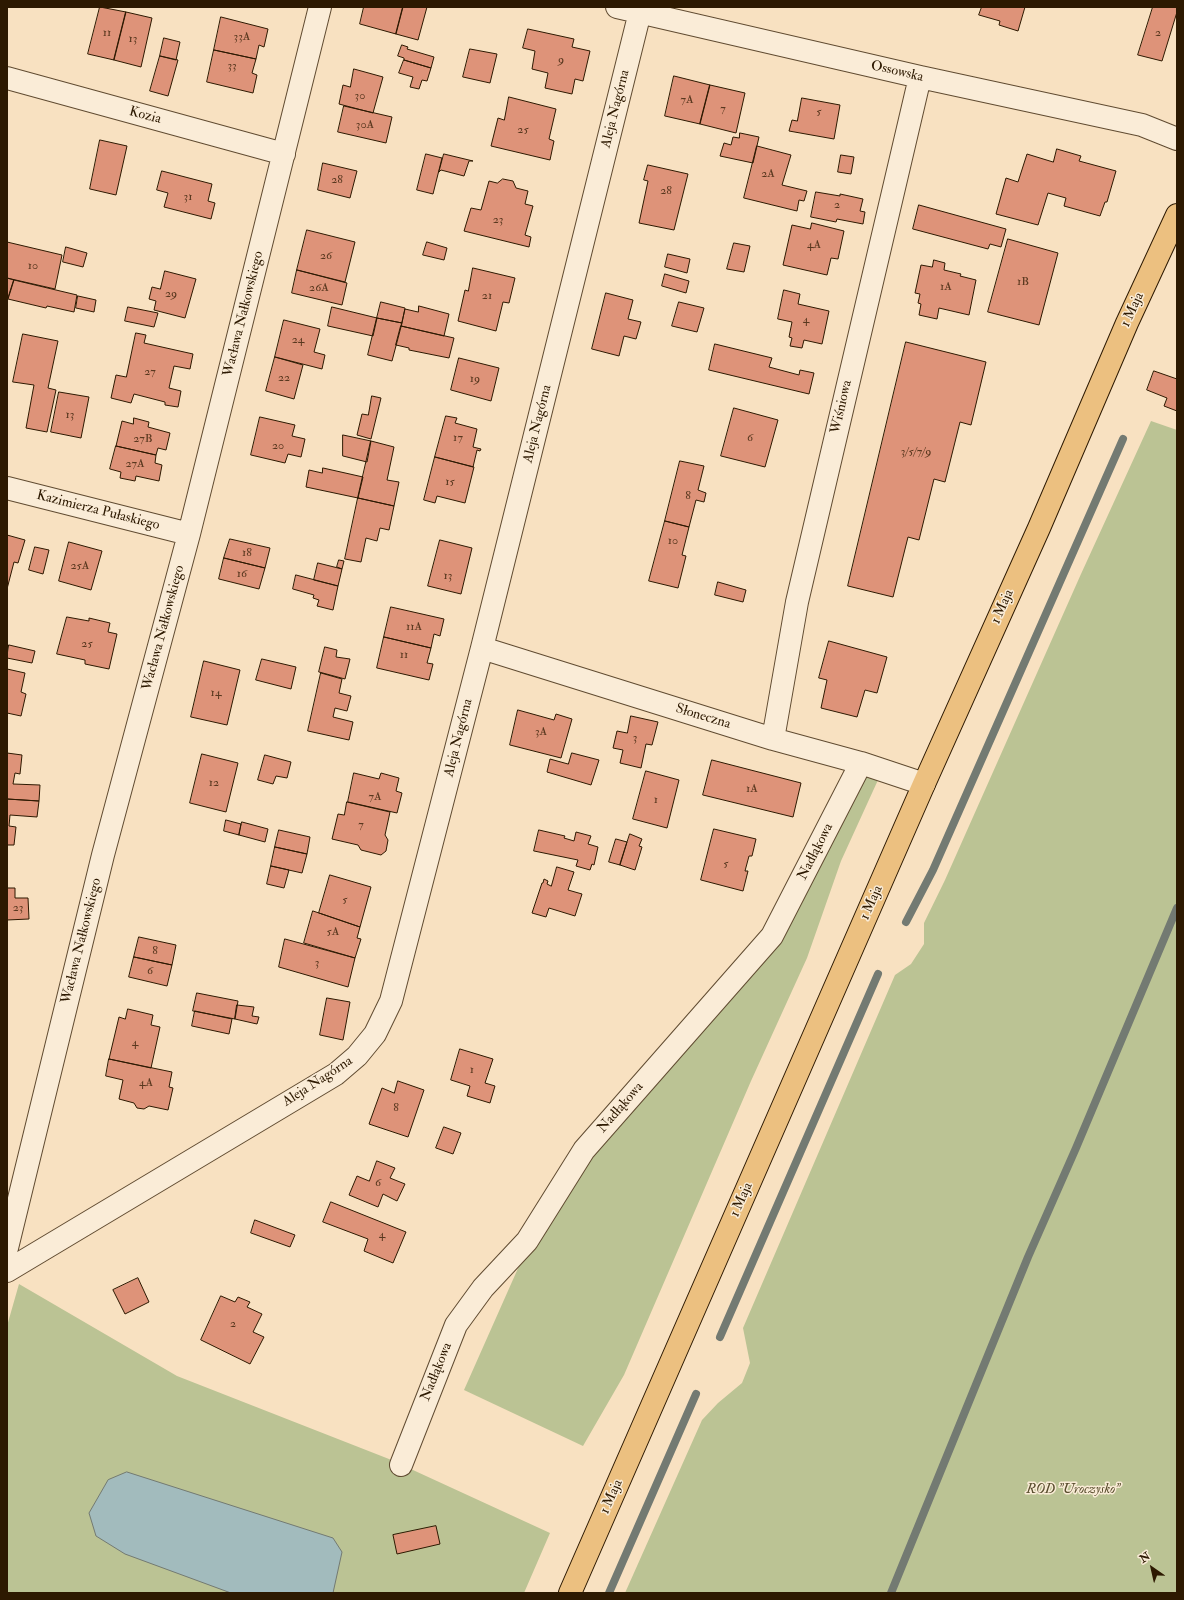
<!DOCTYPE html>
<html>
<head>
<meta charset="utf-8">
<style>
  body { margin:0 }
  #map { position:relative; width:1184px; height:1600px; overflow:hidden; background:#f8e1c1; font-family:"IM FELL Double Pica",serif }
  canvas { display:block }
  .frame { position:absolute; inset:0; border:8px solid #2d1901; pointer-events:none }
  .north { position:absolute; left:1132px; top:1548px; width:40px; height:40px; -webkit-text-stroke:3px #faecd7; paint-order:stroke; rotate:326deg; font-size:11px; font-weight:700; line-height:16px; text-align:center; color:#2d1901 }
  .north::after { content:''; display:block; margin:auto; width:14px; height:18px; background:#2d1901; clip-path:polygon(50% 0,100% 100%,50% 72%,0 100%) }
</style>
</head>
<body>
<div id="map">
<canvas width="1184" height="1600"></canvas>
<div class="frame"></div>
<div class="north">N</div>
</div>
<script>
const g = document.querySelector('canvas').getContext('2d');
g.lineJoin = 'round';
function fill(path, color) { g.fillStyle = color; g.fill(path, 'evenodd'); }
function trace(path, color, width, dash) { g.strokeStyle = color; g.lineWidth = width; g.lineCap = dash ? 'butt' : 'round'; g.setLineDash(dash || []); g.stroke(path); }
function drawText(font, color, halo, rows, align = 'center') {
  g.font = font + ' "IM FELL Double Pica",serif'; g.lineWidth = 3; g.setLineDash([]); g.textBaseline = 'middle'; g.strokeStyle = halo; g.fillStyle = color; for (const [text, x, y, turn = 0] of rows) {
    g.save(); g.translate(x, y); g.rotate((+turn || 0) * Math.PI / 180); g.textAlign = isNaN(turn) ? turn : align; if (halo) g.strokeText(text, 0, 0); g.fillText(text, 0, 0); g.restore();
  }
}
fill(new Path2D(`
  M1151 421 1177 430V1593H625L702 1420 718 1403 742 1383 750 1363 743 1328 895 975 911 964 924 944V923L945 880 1081 574Z
  M867 773 878 780 841 861 807 958 751 1081 624 1375 583 1446 464 1390 527 1248 611 1130 778 939 827 854 861 777Z
  M19 1284 177 1376 389 1459 550 1533 524 1593H7V1326Z`), '#bbc394');
const water = new Path2D(`
  M127 1472 333 1538 342 1552 333 1593H231L125 1554 96 1536 89 1513 108 1480Z`);
fill(water, '#a2bbbd');
trace(water, '#737a72', 1);
trace(new Path2D(`
  M906 922 933 870 1123 439
  M720 1337 878 974
  M609 1593 696 1394
  M891 1593 1028 1257 1076 1148 1177 908`), '#737a72', 8);
const building = new Path2D(`
  M100 7 126 12 114 60 88 54Z
  M364 7H403L396 34 360 24Z
  M403 7H427L418 40 396 34Z
  M982 7H1025L1018 31 999 25 1000 21 979 15Z
  M1153 7H1177V12L1162 61 1138 55Z
  M126 12 152 18 141 67 114 60Z
  M221 17 268 29 264 47 259 45 256 59 214 50Z
  M528 29 574 39 572 47 590 51 583 81 575 79 572 94 545 88 548 73 532 69 535 51 523 48Z
  M164 38 180 42 176 60 160 56Z
  M402 45 408 47 407 49 434 57 431 68 404 60V58L398 56Z
  M470 49 497 54 490 83 463 77Z
  M214 50 256 59 252 73 257 75 253 93 207 82Z
  M160 56 178 60 168 96 150 91Z
  M404 60 431 68 427 81 422 80 419 89 410 87 413 77 399 73Z
  M354 69 383 77 373 113 339 104 343 85 350 87Z
  M674 76 710 85 700 124 665 116Z
  M710 85 745 93 736 133 700 124Z
  M509 97 556 109 549 139 554 141 550 160 491 146 498 118 504 120Z
  M802 98 840 105 834 139 789 131 792 120 797 121Z
  M344 106 392 117 386 143 338 132Z
  M740 133 759 137 753 163 720 156 724 143 731 145 733 137 739 138Z
  M100 140 127 146 116 195 90 189Z
  M757 146 791 155 782 185 807 191 804 201 799 200 797 211 744 198Z
  M1057 149 1081 156 1079 161 1116 171 1107 202H1105L1100 216 1064 206 1066 198 1048 193 1038 225 996 214 1006 178 1018 182 1027 154 1053 162Z
  M426 154 442 158 433 194 417 190Z
  M444 154 473 161H469L464 176 441 170 439 172Z
  M841 155 854 157 851 174 838 172Z
  M323 163 357 171 350 198 318 190Z
  M648 165 688 174 674 230 639 223 648 181 644 180Z
  M162 171 212 184 208 201 215 203 211 219 164 207 168 193 157 190Z
  M503 179 513 181 516 188 528 191 525 204 533 206 525 235 531 237 529 247 464 231 471 208 481 210 489 181 497 183Z
  M816 192 840 196V194L863 199 860 211 865 212 863 224 837 219 836 222 811 217Z
  M919 205 1006 229 1001 247 990 244 988 249 913 229Z
  M812 223 844 231 838 259 831 258 827 275 783 265 792 225 810 229Z
  M307 230 355 242 345 282 297 270Z
  M1008 239 1058 253 1039 325 988 312Z
  M7 242 62 255 55 289 7 278Z
  M427 242 447 248 444 260 423 255Z
  M734 243 750 246 744 272 727 269Z
  M66 247 87 253 83 267 63 262Z
  M668 254 690 259 687 273 665 267Z
  M934 260 945 263 944 270 961 274 960 276 976 280 969 315 939 308 937 319 919 315 921 304 918 303 920 294 915 293 921 265 932 267Z
  M473 268 515 278 509 303 503 302 496 331 458 321 465 290 468 291Z
  M297 270 347 283 342 305 292 293Z
  M165 271 196 279 185 318 154 310 156 301 149 299 152 287 160 289Z
  M665 274 689 281 686 293 662 286Z
  M7 278 14 280 8 299H7Z
  M14 280 77 295 74 312 47 306 46 308 8 299Z
  M784 290 800 294 798 304 829 311 822 344 804 340 802 348 790 346 792 338 789 337 792 322 778 319Z
  M606 293 633 300 628 319 641 322 636 339 624 336 619 356 592 349Z
  M78 296 96 300 94 312 76 308Z
  M381 302 405 308 402 323 377 318Z
  M679 302 704 308 697 332 672 326Z
  M419 306 449 314 444 336 401 326 405 309 418 312Z
  M128 307 158 313 154 327 125 321Z
  M332 307 377 318 373 336 328 326Z
  M377 318 402 323 392 361 368 355Z
  M284 320 320 329 314 352 325 355 322 369 275 357Z
  M401 326 454 338 449 358 409 350V348L396 345Z
  M136 333 146 335 144 343 193 354 190 369 174 366 169 388 181 391 178 407 165 405V402L134 394 131 403 111 398 116 375 126 377Z
  M23 334 58 341 48 388 56 390 47 432 26 428 34 385 13 382Z
  M906 342 986 362 971 425 960 422 945 482 934 479 919 540 908 537 893 597 848 586Z
  M715 344 772 358 769 367 799 375 800 370 814 373 809 394 709 370Z
  M275 357 303 365 294 399 266 391Z
  M459 358 499 368 491 401 451 390Z
  M1154 371 1177 379V411L1164 406 1167 398 1147 390Z
  M59 392 89 397 81 438 51 432Z
  M372 396 381 398 371 439 357 435 362 414 368 415Z
  M734 408 778 420 765 467 721 456Z
  M446 416 457 418 455 423 477 429 473 447 481 449 480 451 477 450 473 467 435 457Z
  M260 417 295 425 292 436 305 439 301 457 288 454 285 463 251 455Z
  M134 418 149 422 148 427 170 433 166 450 158 448 156 455 116 446 122 421 133 424Z
  M343 435 371 441 367 462 343 456Z
  M371 441 394 447 387 480 399 482 394 506 358 498Z
  M116 446 156 455 155 463 162 465 159 481 136 476 135 481 120 478 121 472 110 469Z
  M435 457 474 467 465 503 437 496 435 503 424 500Z
  M680 461 704 466 698 490 706 493 704 502 696 500 689 527 665 521Z
  M323 468 363 477 358 498 306 487 309 470 322 473Z
  M358 498 394 506 389 530 380 528 377 541 366 538 361 562 345 559Z
  M665 521 689 527 682 555 686 556 678 588 649 581Z
  M7 535 25 540 18 563 14 562 7 589Z
  M230 539 270 548 265 568 224 558Z
  M440 540 472 548 461 594 428 586Z
  M69 542 102 551 91 590 59 581Z
  M35 547 49 550 43 574 29 570Z
  M224 558 265 568 259 589 219 579Z
  M339 560 344 561 342 569 337 567Z
  M318 563 342 569 338 586 314 580Z
  M296 575 338 586 333 610 317 606 319 600 313 598 314 595 293 589Z
  M718 582 746 590 743 602 715 595Z
  M391 607 444 619 440 636 434 634 431 648 384 637Z
  M67 617 89 621V618L110 623 108 632 117 634 109 669 85 664V660L57 654Z
  M384 637 431 648 427 663 433 664 429 680 377 668Z
  M829 641 887 657 877 693 865 690 857 717 821 708 827 680 819 678Z
  M9 645 35 651 32 663 7 658Z
  M325 647 337 650 336 657 350 659 345 679 319 672Z
  M262 659 296 667 291 689 256 680Z
  M204 661 240 670 227 725 191 717Z
  M7 669 25 673 21 692 26 694 21 716 7 713Z
  M321 673 342 679 339 693 351 696 347 711 335 708 333 717 353 722 349 740 308 731Z
  M518 710 554 720 556 714 572 719 561 758 510 745Z
  M631 716 658 722 652 745 646 744 641 768 620 763 623 750 613 748 617 731 627 733Z
  M7 753 22 755 20 774 15 773 13 784 40 785 39 801 7 799Z
  M572 753 599 760 591 785 547 772 550 759 568 764Z
  M202 754 238 763 226 812 190 803Z
  M265 755 291 762 287 778 276 776 273 784 258 780Z
  M712 760 801 783 793 817 703 795Z
  M646 771 679 780 667 828 633 819Z
  M354 773 379 779 381 773 399 778 396 791 402 793 397 813 348 802Z
  M7 799 39 801 37 817 10 815 9 826 16 827 14 845H7Z
  M347 802 390 812 385 835 388 840 386 851 381 855 361 850 358 845 332 839 338 814 344 815Z
  M226 820 241 824 239 835 224 831Z
  M242 822 268 829 265 842 239 835Z
  M714 829 756 839 752 856H749L745 871H748L743 891 701 880Z
  M279 830 310 837 307 854 275 847Z
  M539 830 565 836 564 838 574 841 576 832 591 836 588 844 598 847 594 865 592 864 590 870 576 866 578 860 534 851Z
  M630 834 642 839 639 846 642 847 635 870 620 865Z
  M616 839 627 842 620 865 609 862Z
  M275 847 307 854 302 873 271 866Z
  M271 866 289 870 284 888 267 884Z
  M557 867 574 872 568 890 582 894 575 916 549 908 546 917 532 913 542 883H543L544 879 548 881 547 884 551 886Z
  M330 875 371 887 360 927 319 913Z
  M7 888H15V898H28L29 919 7 920Z
  M313 911 360 927 357 938 361 939 355 958 304 943Z
  M139 937 176 945 172 965 134 957Z
  M285 939 355 958 348 987 279 967Z
  M134 957 172 965 167 986 129 977Z
  M197 993 238 1001 235 1019 193 1011Z
  M327 998 350 1002 343 1040 320 1035Z
  M237 1005 254 1007 252 1016 259 1017 257 1024 235 1019Z
  M128 1009 153 1015 151 1025 160 1027 151 1068 109 1059 119 1017 125 1019Z
  M195 1011 232 1019 229 1034 192 1026Z
  M460 1049 493 1059 485 1083 495 1086 490 1103 467 1096 470 1086 451 1080Z
  M109 1059 172 1072 169 1087 173 1088 168 1110 149 1106 144 1109 137 1108 134 1103 119 1099 123 1080 106 1076Z
  M398 1081 424 1090 408 1137 369 1124 382 1088 394 1093Z
  M444 1127 461 1133 453 1154 436 1148Z
  M377 1161 395 1168 390 1178 405 1184 397 1201 383 1194 378 1207 349 1195 357 1176 369 1181Z
  M331 1202 406 1232 393 1263 364 1251 368 1239 323 1222Z
  M255 1220 295 1235 290 1247 251 1233Z
  M138 1278 149 1302 125 1314 113 1290Z
  M221 1296 235 1302 238 1297 250 1302 247 1307 262 1314 253 1332 264 1337 250 1364 201 1340Z
  M436 1526 440 1544 397 1554 393 1535Z`);
fill(building, '#de9379');
trace(building, '#2d1901', 1);
const minor = new Path2D(`
  M617 7 920 77 1142 125 1177 139
  M7 78 284 154
  M7 488 189 534
  M482 648 773 739 861 763 924 784
  M773 739 797 602 920 77
  M7 1248 103 855 189 534 320 7
  M7 1271 336 1074 357 1056 375 1034 391 1001 482 648 640 12
  M401 1465 456 1325 483 1288 527 1241 584 1150 772 936 861 763`);
const major = new Path2D(`
  M570 1593 924 784 1039 528 1127 323 1177 215`);
trace(minor, '#604b31', 24);
trace(major, '#2d1901', 24);
trace(minor, '#faecd7', 22);
trace(major, '#ecc080', 22);
drawText('12px', '#59381f', null, [
  ["11",107,33],
  ["2",1158,33],
  ["33A",242,37],
  ["13",133,39],
  ["9",561,60],
  ["33",232,66],
  ["30",360,96],
  ["7A",687,100],
  ["7",723,109],
  ["5",819,112],
  ["30A",365,125],
  ["25",523,130],
  ["2A",768,174],
  ["28",337,180],
  ["28",666,191],
  ["31",188,197],
  ["2",837,205],
  ["23",498,220],
  ["4A",814,245],
  ["26",326,256],
  ["10",33,266],
  ["1B",1023,282],
  ["1A",946,287],
  ["26A",319,288],
  ["29",171,294],
  ["21",487,296],
  ["4",806,320],
  ["24",298,340],
  ["27",150,372],
  ["22",284,378],
  ["19",475,379],
  ["13",70,415],
  ["17",458,438],
  ["6",750,438],
  ["27B",143,439],
  ["20",278,446],
  ["3/5/7/9",916,452],
  ["27A",135,464],
  ["15",450,482],
  ["8",688,496],
  ["10",673,541],
  ["18",247,553],
  ["25A",80,566],
  ["16",242,574],
  ["13",448,576],
  ["11A",414,627],
  ["25",87,644],
  ["11",404,655],
  ["14",216,693],
  ["3A",541,732],
  ["3",635,738],
  ["12",214,783],
  ["1A",752,789],
  ["7A",375,797],
  ["1",656,800],
  ["7",361,825],
  ["5",726,864],
  ["5",345,900],
  ["23",18,908],
  ["5A",333,932],
  ["8",155,951],
  ["3",317,963],
  ["6",150,971],
  ["4",135,1043],
  ["1",472,1070],
  ["4A",146,1083],
  ["8",396,1108],
  ["6",378,1183],
  ["4",382,1235],
  ["2",233,1324]
]);
drawText('14px', '#2d1901', '#faecd7', [
  ["Ossowska",897,72,13],
  ["Aleja Nagórna",616,109,-76],
  ["Kozia",145,116,15],
  ["1 Maja",1133,310,-65],
  ["Wacława Nałkowskiego",244,314,-76],
  ["Wiśniowa",842,407,-77],
  ["Aleja Nagórna",538,424,-76],
  ["Kazimierza Pułaskiego",98,511,14],
  ["1 Maja",1003,607,-66],
  ["Wacława Nałkowskiego",164,628,-75],
  ["Słoneczna",703,717,17],
  ["Aleja Nagórna",459,738,-76],
  ["Nadłąkowa",816,852,-63],
  ["1 Maja",872,903,-66],
  ["Wacława Nałkowskiego",82,941,-76],
  ["Aleja Nagórna",318,1082,-33],
  ["Nadłąkowa",621,1108,-49],
  ["1 Maja",742,1200,-66],
  ["Nadłąkowa",437,1372,-68],
  ["1 Maja",612,1497,-66]
]);
drawText('italic 14px', '#584c2d', '#faecd7', [
  ["ROD \"Uroczysko\"",1073,1490]
]);
</script>
</body>
</html>
